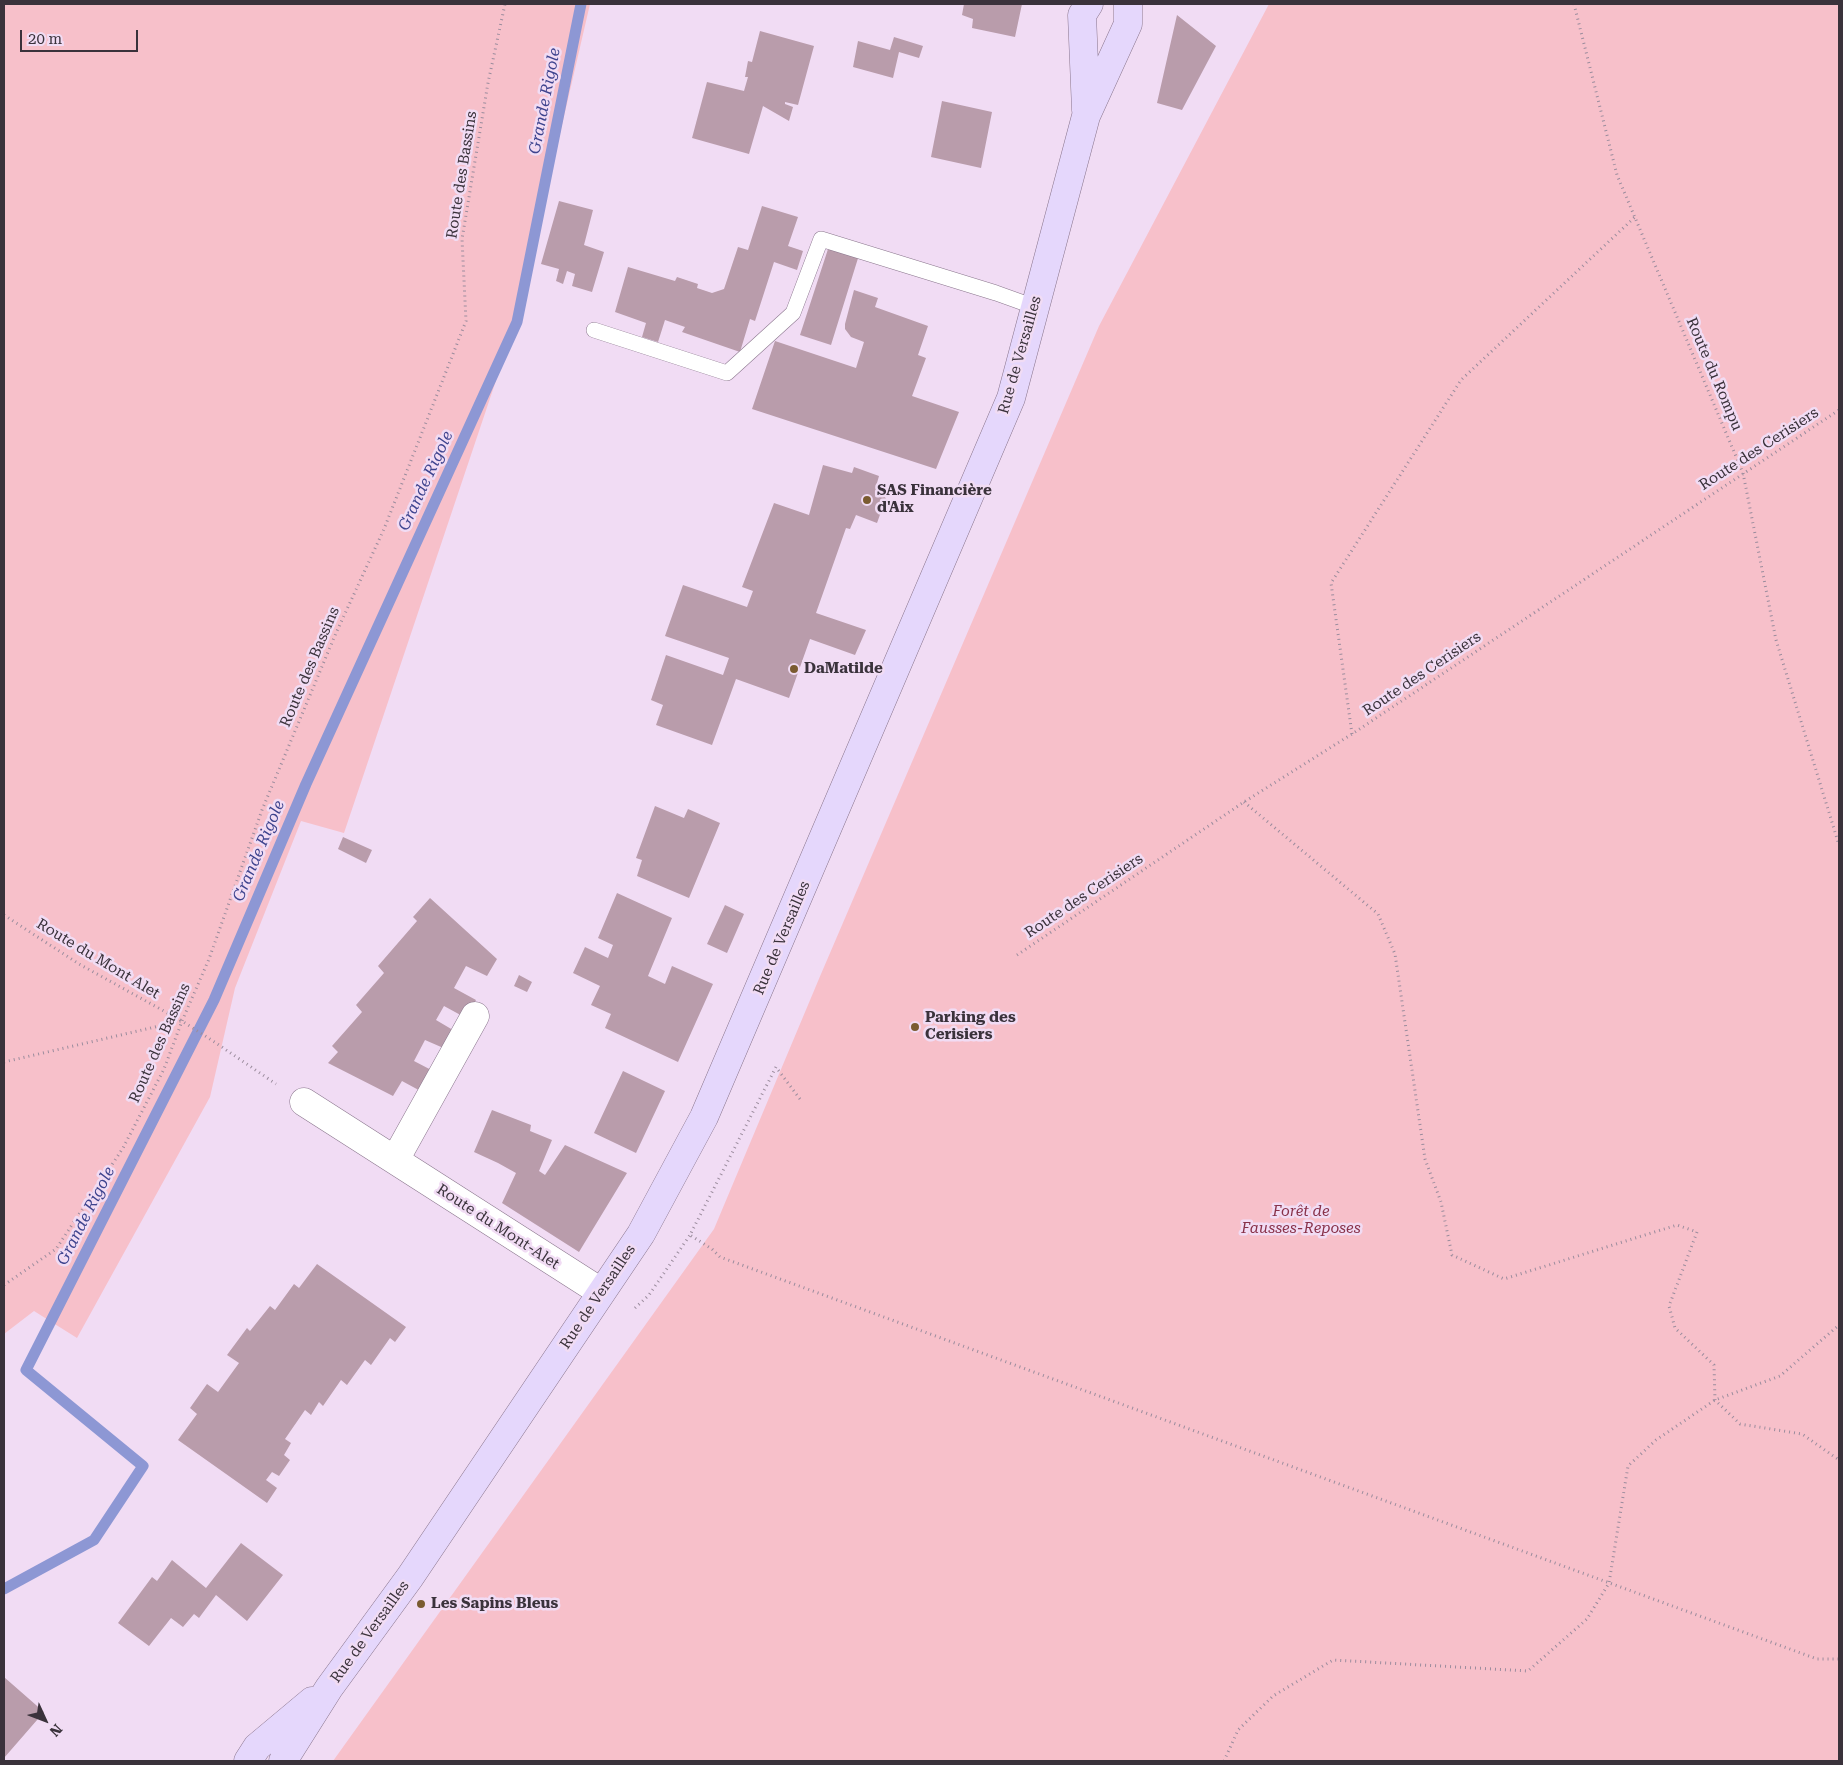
<!DOCTYPE html>
<html>
<head>
<meta charset="utf-8">
<style>
  body { margin:0 }
  #map { position:relative; width:1843px; height:1765px; overflow:hidden; background:#f1dcf4; font-family:"Roboto Serif",serif }
  canvas { display:block }
  .frame { position:absolute; inset:0; border:5px solid #3a323b; pointer-events:none }
  .north { position:absolute; left:20px; top:1695px; width:50px; height:50px; -webkit-text-stroke:4px #f1dcf4; paint-order:stroke; rotate:133deg; font-size:14px; font-weight:700; line-height:20px; text-align:center; color:#3a323b }
  .north::after { content:''; display:block; margin:auto; width:18px; height:22px; background:#3a323b; clip-path:polygon(50% 0,100% 100%,50% 72%,0 100%) }
  .scale { position:absolute; left:20px; top:30px; width:118px; height:22px; box-sizing:border-box; border:2px solid #3a323b; border-top:0; padding-left:6px; font-size:15px; line-height:18px; white-space:nowrap; color:#3a323b; -webkit-text-stroke:4px #f1dcf4; paint-order:stroke }
</style>
</head>
<body>
<div id="map">
<canvas width="1843" height="1765"></canvas>
<div class="frame"></div>
<div class="north">N</div>
<div class="scale">20 m</div>
</div>
<script>
const g = document.querySelector('canvas').getContext('2d');
g.lineJoin = 'round';
function fill(path, color) { g.fillStyle = color; g.fill(path, 'evenodd'); }
function trace(path, color, width, dash) { g.strokeStyle = color; g.lineWidth = width; g.lineCap = dash ? 'butt' : 'round'; g.setLineDash(dash || []); g.stroke(path); }
function drawText(font, color, halo, rows, align = 'center') {
  g.font = font + ' "Roboto Serif",serif'; g.lineWidth = 5; g.setLineDash([]); g.textBaseline = 'middle'; g.strokeStyle = halo; g.fillStyle = color; for (const [text, x, y, turn = 0] of rows) {
    g.save(); g.translate(x, y); g.rotate((+turn || 0) * Math.PI / 180); g.textAlign = isNaN(turn) ? turn : align; if (halo) g.strokeText(text, 0, 0); g.fillText(text, 0, 0); g.restore();
  }
}
fill(new Path2D(`
  M4 4H590L518 315 344 833 301 821 235 988 210 1097 77 1338 34 1311 4 1334Z
  M1269 4H1839V1761H333L714 1229 821 974 1099 326Z`), '#f7c0ca');
trace(new Path2D(`
  M4 1589 94 1540 143 1466 26 1370 214 1000 306 784 517 322 581 4`), '#8d97d4', 11);
fill(new Path2D(`
  M964 4H1022L1015 37 972 28 973 19 962 15Z
  M1177 15 1216 46 1182 110 1157 103Z
  M760 31 814 46 798 105 785 102V104L793 107 789 121 763 106 749 154 692 138 707 82 744 91 748 77H745L748 61 752 62Z
  M894 37 923 46 919 58 899 52 893 78 853 67 858 41 890 50Z
  M942 101 992 112 981 168 931 157Z
  M559 201 593 210 584 245 604 252 592 292 572 286 575 274 567 271 563 284 556 281 559 269 541 264Z
  M762 206 798 217 788 246 803 251 797 270 774 262 755 321 750 319 740 352 682 332 685 327 665 320 658 342 642 337 646 323 615 312 628 267 675 281 677 277 698 284 697 288 712 293 724 289 738 247 748 250Z
  M829 246 859 255 831 345 800 335Z
  M854 290 878 298 875 307 928 326 918 355 926 358 912 396 959 412 936 469 752 409 775 341 856 368 864 342 851 337 845 329V324Z
  M823 465 852 473 854 467 879 476 877 483 882 486 879 494 886 498 877 523 856 515 850 529 846 528 816 613 866 630 855 655 810 639 789 698 736 679 712 745 656 725 663 705 651 700 666 655 723 675 729 658 665 636 683 585 747 607 753 591 742 587 774 503 809 515Z
  M655 806 684 818 688 809 720 823 689 898 637 876 642 860 636 858Z
  M343 837 372 850 366 863 338 849Z
  M617 893 672 918 648 976 665 984 672 966 713 984 678 1062 605 1028 611 1014 591 1005 600 986 573 973 585 947 608 958 613 945 598 938Z
  M430 898 497 959 487 976 466 966 454 988 476 1000 466 1018 444 1006 436 1020 458 1033 448 1050 425 1040 414 1061 437 1073 426 1094 402 1081 393 1096 328 1063 338 1052 332 1046 362 1012 356 1005 384 973 378 966 417 921 413 917Z
  M725 905 744 914 727 953 707 944Z
  M519 975 532 982 527 992 514 986Z
  M623 1071 665 1091 636 1153 594 1133Z
  M492 1110 531 1125 530 1131 552 1140 539 1171 545 1175 565 1145 627 1173 579 1252 502 1203 516 1173 498 1163 474 1152Z
  M317 1264 406 1327 395 1342 390 1338 371 1365 365 1360 347 1385 341 1380 323 1406 319 1402 311 1415 305 1410 285 1439 291 1443 284 1455 290 1460 279 1476 272 1472 266 1480 277 1488 267 1503 178 1440 197 1414 190 1408 207 1384 218 1392 239 1363 227 1355 247 1328 250 1331 270 1306 275 1310 294 1284 299 1288Z
  M241 1543 283 1575 247 1621 216 1595 199 1618 194 1614 183 1627 171 1618 149 1646 118 1623 152 1577 157 1581 172 1560 206 1588Z
  M4 1677 44 1712 4 1758Z`), '#b99cab');
const lane = new Path2D(`
  M594 330 727 373 793 313 821 239 996 293 1035 307`);
const street = new Path2D(`
  M304 1102 601 1292
  M395 1160 475 1016`);
const secondary = new Path2D(`
  M1086 110 1082 15 1089 4
  M248 1761 257 1747 312 1701
  M283 1761 329 1688 410 1577 641 1234 704 1117 1011 398 1086 116 1128 24V4`);
trace(lane, '#8a768d', 16);
trace(street, '#8a768d', 29);
trace(secondary, '#8a768d', 29);
trace(new Path2D(`
  M1574 4 1617 175 1743 473 1776 640 1839 845
  M1352 734 1331 583 1461 380 1635 217
  M1244 802 1378 914 1395 954 1425 1159 1441 1202 1452 1255 1504 1279 1677 1225 1697 1232 1669 1306 1675 1328 1714 1365 1715 1400 1740 1424 1802 1434 1839 1460
  M4 915 79 964 182 1021 216 1043 276 1084
  M1017 955 1244 802 1352 734 1839 410
  M4 1062 181 1021
  M800 1099 776 1067 690 1235 712 1249 720 1257 1817 1659H1839
  M4 1285 56 1249 123 1148 164 1069 182 1021 209 959 262 810 336 633 384 529 466 321 462 239 488 83 505 4
  M635 1308 649 1295 690 1235
  M1224 1761 1238 1730 1273 1696 1333 1660 1528 1671 1587 1619 1609 1583 1628 1466 1656 1440 1715 1400 1780 1376 1839 1325`), '#9b8c9d', 3, [1, 4]);
trace(lane, '#fff', 15);
trace(street, '#fff', 28);
trace(secondary, '#e5d7fc', 28);
for (const [x, y, r, color] of [
  [867,500,5,"#7a5b30"],
  [794,669,5,"#7a5b30"],
  [915,1027,5,"#7a5b30"],
  [421,1604,5,"#7a5b30"]
]) { const dot = new Path2D(); dot.arc(x, y, r, 0, 2 * Math.PI); g.fillStyle = color; g.fill(dot); trace(dot, '#f1dcf4', 2); }
drawText('15px', '#3a323b', '#f1dcf4', [
  ["Route des Bassins",462,175,-81],
  ["Rue de Versailles",1020,355,-74],
  ["Route du Rompu",1714,374,67],
  ["Route des Cerisiers",1759,449,-33],
  ["Route des Bassins",310,667,-67],
  ["Route des Cerisiers",1422,674,-34],
  ["Route des Cerisiers",1084,896,-34],
  ["Rue de Versailles",782,938,-67],
  ["Route du Mont Alet",98,959,31],
  ["Route des Bassins",160,1043,-66],
  ["Route du Mont-Alet",498,1227,33],
  ["Rue de Versailles",598,1297,-56],
  ["Rue de Versailles",370,1632,-54]
]);
drawText('bold 15px', '#3a323b', '#f1dcf4', [
  ["SAS Financière",877,491],
  ["d'Aix",877,508],
  ["DaMatilde",804,669],
  ["Parking des",925,1018],
  ["Cerisiers",925,1035],
  ["Les Sapins Bleus",431,1604]
], 'left');
drawText('italic 15px', '#883149', '#f1dcf4', [
  ["Forêt de",1301,1212],
  ["Fausses-Reposes",1301,1229]
]);
drawText('italic 16px', '#3e448e', '#f1dcf4', [
  ["Grande Rigole",545,101,-79],
  ["Grande Rigole",426,481,-65],
  ["Grande Rigole",259,851,-67],
  ["Grande Rigole",86,1216,-63]
]);
</script>
</body>
</html>
